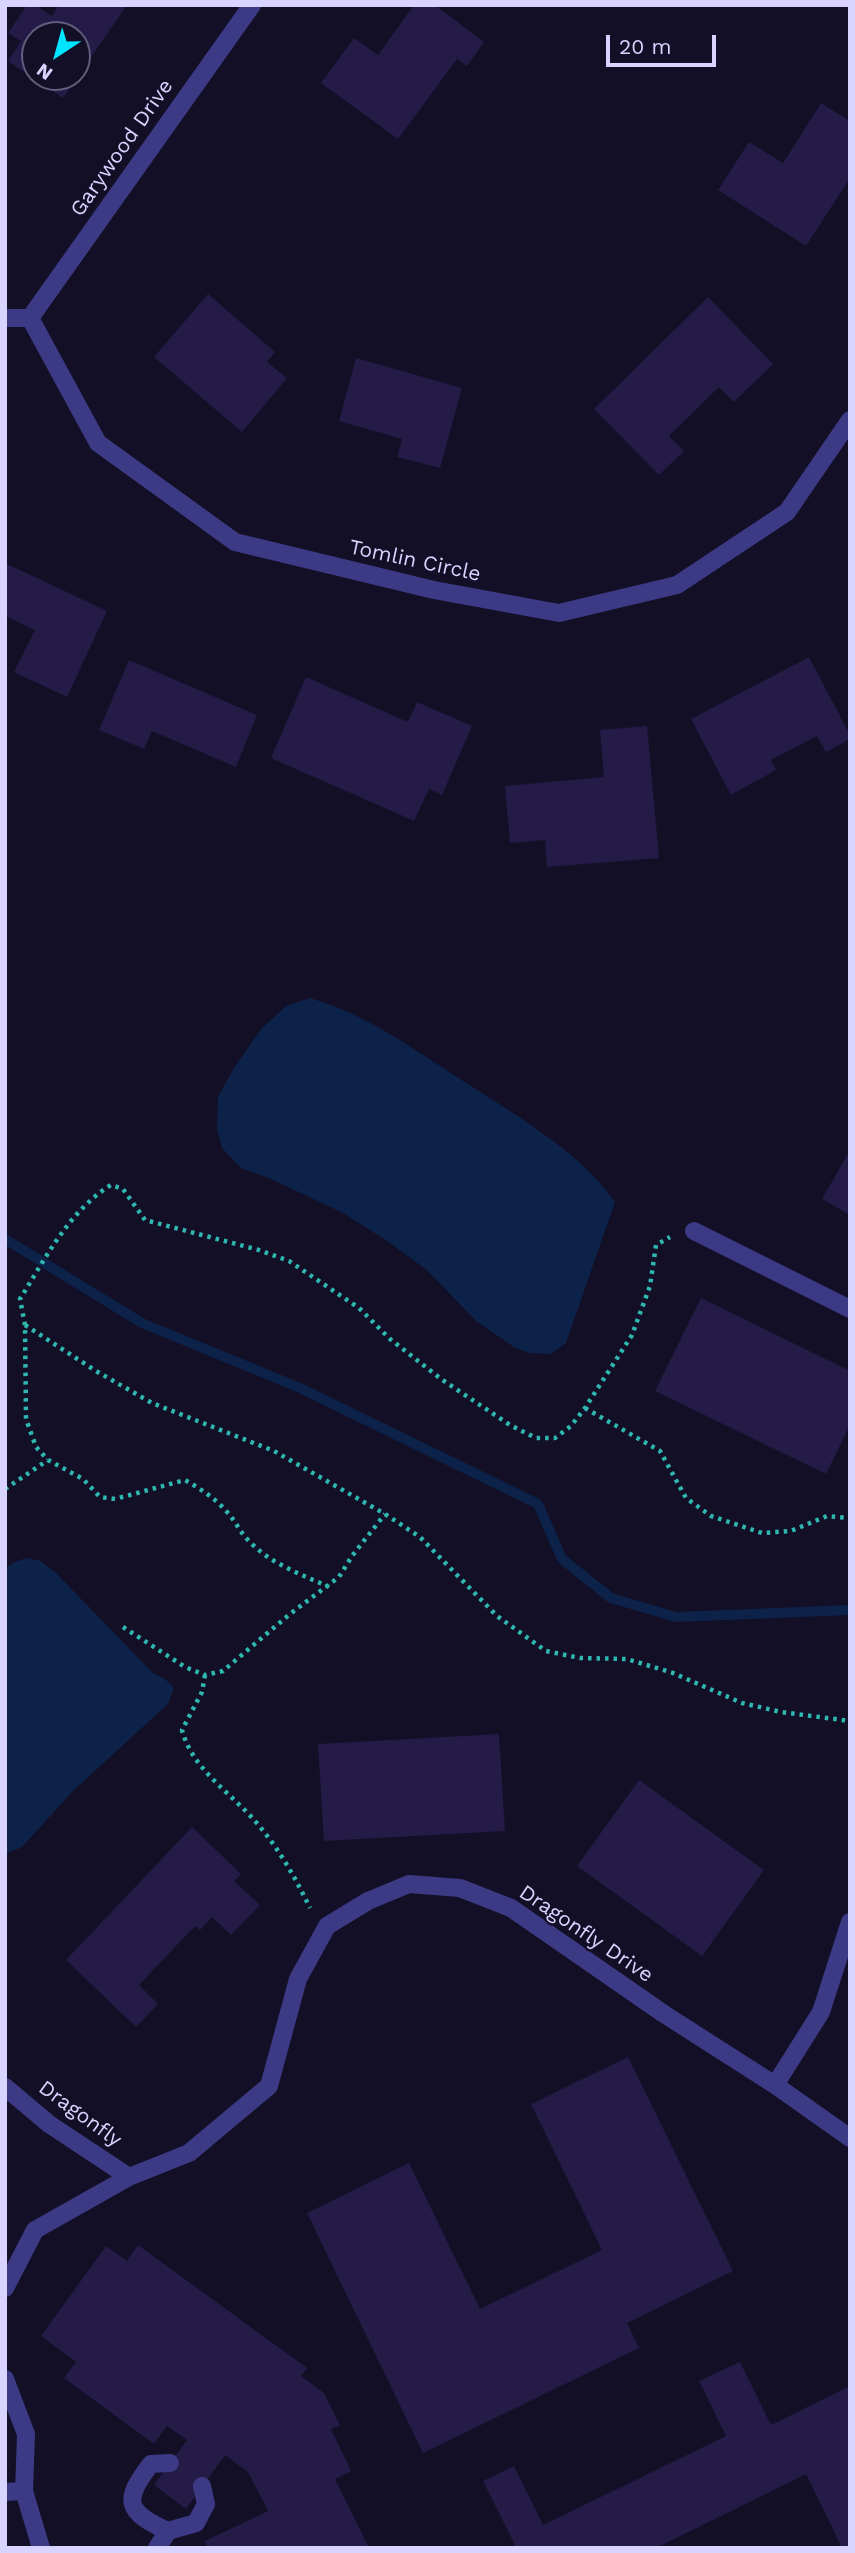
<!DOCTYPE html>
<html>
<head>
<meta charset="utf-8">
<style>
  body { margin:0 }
  #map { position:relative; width:855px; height:2553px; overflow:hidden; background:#130f26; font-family:"Work Sans",sans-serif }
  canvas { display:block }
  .frame { position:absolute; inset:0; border:7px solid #d9d4ff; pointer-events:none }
  .north { position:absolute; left:21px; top:21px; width:70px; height:70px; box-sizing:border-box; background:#130f26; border:2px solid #625e7d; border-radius:50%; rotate:216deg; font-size:19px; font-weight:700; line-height:28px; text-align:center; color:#d9d4ff }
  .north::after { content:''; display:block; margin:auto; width:24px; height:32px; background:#00e5ff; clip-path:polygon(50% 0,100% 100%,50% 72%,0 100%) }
  .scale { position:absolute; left:606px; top:35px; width:110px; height:32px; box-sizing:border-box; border:4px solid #d9d4ff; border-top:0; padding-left:9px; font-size:21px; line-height:24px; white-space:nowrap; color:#d9d4ff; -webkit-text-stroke:5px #130f26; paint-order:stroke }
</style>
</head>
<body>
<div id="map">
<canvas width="855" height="2553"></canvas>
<div class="frame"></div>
<div class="north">N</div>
<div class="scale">20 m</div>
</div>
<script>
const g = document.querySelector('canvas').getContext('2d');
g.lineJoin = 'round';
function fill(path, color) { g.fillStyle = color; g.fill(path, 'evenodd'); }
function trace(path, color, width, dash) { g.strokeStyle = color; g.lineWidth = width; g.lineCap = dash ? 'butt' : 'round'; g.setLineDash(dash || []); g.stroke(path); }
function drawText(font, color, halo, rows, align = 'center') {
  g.font = font + ' "Work Sans",sans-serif'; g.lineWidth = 5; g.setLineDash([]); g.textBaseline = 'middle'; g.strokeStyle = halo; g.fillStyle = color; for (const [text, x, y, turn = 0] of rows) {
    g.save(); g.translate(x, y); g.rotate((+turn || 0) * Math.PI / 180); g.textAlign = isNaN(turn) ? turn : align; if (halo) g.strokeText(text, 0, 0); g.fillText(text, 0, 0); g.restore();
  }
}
fill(new Path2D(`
  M310 998C366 1014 412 1048 460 1079 511 1112 581 1152 615 1202L566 1343 551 1354 529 1353 514 1347 476 1321 427 1270 387 1241 343 1213 271 1179 241 1168 222 1148 217 1129 218 1097 234 1068 261 1029 286 1006Z
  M26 1558 41 1561 56 1573 153 1673 165 1679 174 1688 168 1704 74 1790 22 1847 5 1854V1569L12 1563Z`), '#0c2248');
trace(new Path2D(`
  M5 1239 142 1323 300 1388 538 1504 562 1559 611 1598 676 1617 850 1610`), '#0c2248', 10);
fill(new Path2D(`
  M27 5H35L52 16 59 5H127L63 98 8 61 21 41 8 33ZM35 35H77V77H35Z
  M414 5H435L484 42 467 66 457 59 398 139 321 83 354 38 378 55Z
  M821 103 850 121V178L806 246 718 190 749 142 783 163Z
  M208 294 275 352 267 362 287 378 242 432 154 357Z
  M708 297 773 364 734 402 719 387 669 436 684 451 659 475 594 409Z
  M356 358 462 388 440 468 397 457 402 439 339 421Z
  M5 563 107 611 67 697 14 672 35 630 5 616Z
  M809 657 850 735V739L826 752 817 736 771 760 776 770 731 795 691 719Z
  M129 660 257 715 236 767 152 731 144 749 99 730Z
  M306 677 408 722 417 702 472 726 442 795 429 789 414 821 271 758Z
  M647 726 659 858 547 867 545 840 510 843 505 786 604 777 600 730Z
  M850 1150V1215L822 1199Z
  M701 1298 850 1371V1425L826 1474 655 1391Z
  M499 1734 505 1831 324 1841 318 1744Z
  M639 1780 764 1870 702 1956 577 1866Z
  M192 1827 241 1874 234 1881 260 1905 231 1935 212 1917 200 1930 195 1926 139 1985 158 2004 136 2027 66 1960Z
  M628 2057 733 2271 627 2323 639 2348 423 2453 307 2213 409 2163 480 2309 602 2250 531 2104Z
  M138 2245 307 2368 301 2376 324 2393 340 2425 331 2429 351 2471 335 2479 369 2548H208L205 2541 268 2511 248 2472 225 2455 186 2509 154 2485 187 2440 167 2426 154 2444 64 2378 76 2362 41 2336 106 2246 127 2261Z
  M740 2362 771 2425 850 2386V2548H842L806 2474 656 2548H510L515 2545 483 2481 514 2466 543 2525 726 2436 699 2381Z`), '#241b47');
trace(new Path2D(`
  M25 1325 96 1371 152 1403 274 1451 385 1514 420 1537 497 1616 546 1651 580 1658 627 1659 673 1673 742 1703 781 1712 850 1721
  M585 1408 660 1451 686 1498 711 1516 762 1533 791 1531 827 1516 850 1518
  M5 1489 48 1460
  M329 1587C301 1574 270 1564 248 1540 240 1532 236 1522 228 1513 216 1499 201 1489 185 1480L115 1499 100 1497 83 1479 48 1460 36 1447 26 1419 25 1325 20 1299C45 1259 69 1211 111 1185L123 1189 145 1220 259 1250 289 1261 359 1308 390 1339 441 1379 510 1425 536 1438H555L571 1426 585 1408 632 1335 650 1286 656 1245 670 1237
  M123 1627 185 1667 205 1675 223 1671 290 1614 339 1577 352 1556 385 1514
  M205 1675 202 1692 182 1730C192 1769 230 1792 255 1821 278 1847 295 1877 310 1908`), '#2fb8b0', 4.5, [3.5, 5]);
trace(new Path2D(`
  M170 2463 151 2464C122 2501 126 2512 168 2531L196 2523 206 2504 202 2486
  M5 2492 24 2491
  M157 2548 168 2531`), '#3d3a85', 18);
trace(new Path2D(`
  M5 318H30L98 443 235 542 434 590 559 613 677 585 787 512 850 420
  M30 318 252 5
  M694 1231 850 1309
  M775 2085 821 2012 850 1922
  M5 2087 49 2124 129 2177
  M5 2288 35 2230 129 2177 189 2153 269 2086 298 1979 327 1926 368 1901 409 1884 460 1888 511 1908 664 2014 775 2085 850 2138
  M5 2379 26 2434 24 2491 41 2548`), '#3d3a85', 18);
drawText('21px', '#d9d4ff', '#130f26', [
  ["Garywood Drive",122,148,-55],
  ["Tomlin Circle",415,561,12],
  ["Dragonfly Drive",586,1934,34],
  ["Dragonfly",80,2114,36]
]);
</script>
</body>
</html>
